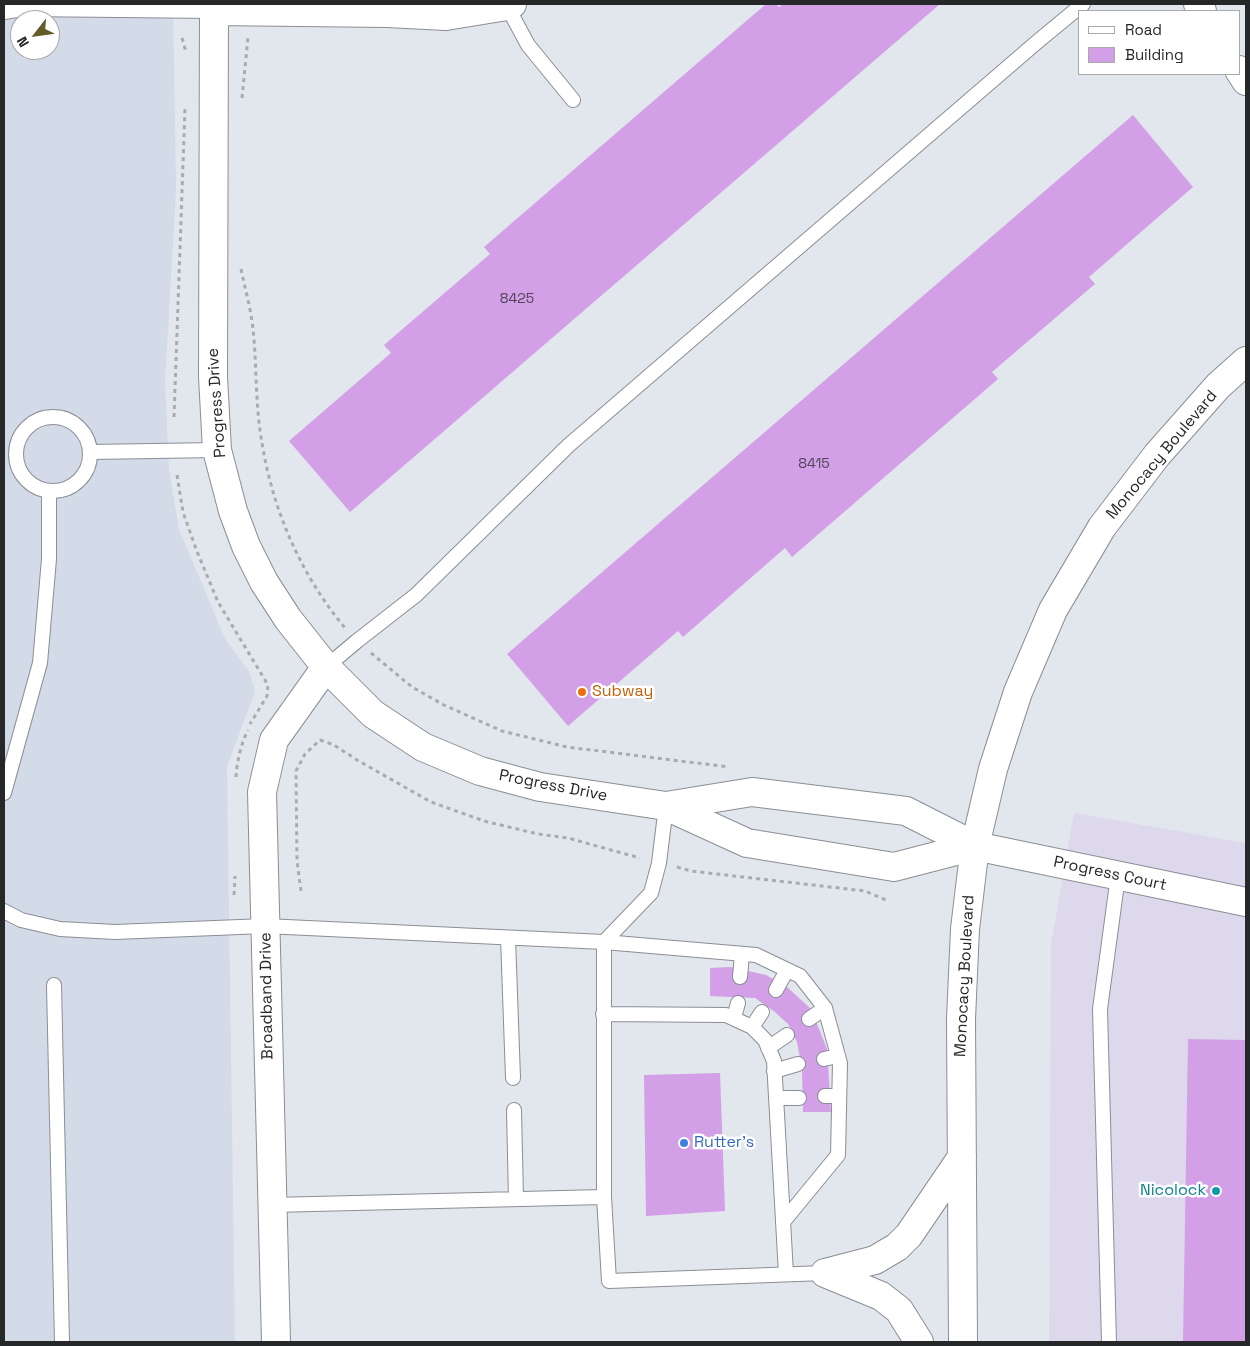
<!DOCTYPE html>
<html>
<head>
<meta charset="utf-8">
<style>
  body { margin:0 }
  #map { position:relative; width:1250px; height:1346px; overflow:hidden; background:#e2e6ed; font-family:"Space Grotesk",sans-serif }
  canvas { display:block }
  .frame { position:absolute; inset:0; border:5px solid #252729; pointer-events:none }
  .legend { position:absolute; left:1078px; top:10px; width:162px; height:65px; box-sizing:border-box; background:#fff; border:1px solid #a8a9a9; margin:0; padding:6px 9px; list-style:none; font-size:15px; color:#252729 }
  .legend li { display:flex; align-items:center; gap:10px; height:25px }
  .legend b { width:25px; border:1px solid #a8a9a9 }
  .north { position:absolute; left:10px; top:10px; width:50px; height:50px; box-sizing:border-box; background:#fff; border:1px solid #a8a9a9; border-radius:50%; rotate:240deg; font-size:14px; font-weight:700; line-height:20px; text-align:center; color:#252729 }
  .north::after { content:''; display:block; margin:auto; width:18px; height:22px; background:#615c28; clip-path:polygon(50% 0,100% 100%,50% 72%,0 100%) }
</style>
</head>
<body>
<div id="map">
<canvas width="1250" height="1346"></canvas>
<div class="frame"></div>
<ul class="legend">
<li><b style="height:6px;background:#fff"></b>Road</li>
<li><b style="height:14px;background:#d39fe6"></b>Building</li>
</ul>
<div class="north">N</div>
</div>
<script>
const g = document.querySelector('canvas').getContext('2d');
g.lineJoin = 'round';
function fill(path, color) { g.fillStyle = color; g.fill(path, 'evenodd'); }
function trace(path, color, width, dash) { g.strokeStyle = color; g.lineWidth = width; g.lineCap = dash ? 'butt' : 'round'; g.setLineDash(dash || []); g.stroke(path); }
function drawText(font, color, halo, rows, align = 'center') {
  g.font = font + ' "Space Grotesk",sans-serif'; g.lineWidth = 5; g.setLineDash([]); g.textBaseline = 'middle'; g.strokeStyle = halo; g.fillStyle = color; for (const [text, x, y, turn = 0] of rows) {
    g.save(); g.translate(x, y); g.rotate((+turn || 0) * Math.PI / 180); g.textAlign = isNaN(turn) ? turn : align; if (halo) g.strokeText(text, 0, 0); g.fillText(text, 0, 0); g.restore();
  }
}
fill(new Path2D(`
  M4 4H173L176 190 165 381 169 470 179 529 225 639 249 671 255 691 227 767 235 1342H4ZM20 20H50V50H20Z`), '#d3dae8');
fill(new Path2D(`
  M1074 813 1246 843V1342H1049L1051 944Z`), '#ded8ed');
fill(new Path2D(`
  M766 4H776L779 7 783 4H940L350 512 289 441 391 353 384 345 490 254 484 247Z
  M1133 115 1193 187 1089 277 1095 284 992 372 998 379 792 557 785 548 683 637 678 631 568 726 507 654Z
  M730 967 766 975 787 987 811 1009 827 1049 831 1112H803L802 1069 797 1042 788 1024 775 1012 755 998 710 996V968Z
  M1188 1039 1246 1040V1342H1183Z
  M720 1073 725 1211 646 1216 644 1075Z`), '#d39fe6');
const lane = new Path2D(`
  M507 6 528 45 573 100
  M4 12 23 9 214 11
  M16 454a37 37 0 1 1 74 0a37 37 0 1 1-74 0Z
  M90 452 217 450
  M326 667 357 641 416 595 569 445 1037 42 1083 4
  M4 793 40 663 49 559V491
  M4 911 21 920 60 929 115 932 265 926 604 942V1197L609 1281 825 1273
  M508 938 513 1078
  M604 942 756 955 800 976 825 1008 840 1063 838 1155 783 1222
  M604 942 651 893 659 863 666 806
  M740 977 742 954
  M54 985 62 1342
  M776 990 787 970
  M603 1014 726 1015 752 1027 765 1040 774 1061 786 1274
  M734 1018 738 1003
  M809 1019 825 1008
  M752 1027 762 1012
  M768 1048 787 1035
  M824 1059 838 1056
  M774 1071 798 1064
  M825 1096H839
  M776 1098H799
  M514 1110 516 1199
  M272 1205 604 1197
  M1109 1342 1100 1009 1118 876`);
const street = new Path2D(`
  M214 4 213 377 217 450 233 511 246 546 264 582 288 619 326 667 373 714 423 747 480 771 540 787 666 806 747 843 894 867 975 846
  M1198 4 1202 11
  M214 11 387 13 446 16 507 6 512 4
  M1239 70 1246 81
  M666 806 752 792 906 811 975 846 1246 902
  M276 1342 262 792 274 740 326 667`);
const secondary = new Path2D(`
  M825 1273 875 1260 897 1247 909 1235 962 1157
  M825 1273 881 1296 899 1310 919 1342
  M963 1342 961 1019 965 929 975 846 993 769 1018 692 1053 610 1102 527 1157 455 1218 386 1246 361`);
trace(lane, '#8b8e95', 16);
trace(street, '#8b8e95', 30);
trace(secondary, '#8b8e95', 30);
trace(new Path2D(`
  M182 38 186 52
  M242 98 248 37
  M241 269C245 289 251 309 253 329 257 366 255 405 262 443 273 511 301 575 345 628
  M174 417 185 108
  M177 475 183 512 196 549 218 602 268 685 267 696 250 724
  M371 653 412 687 444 705 502 731 567 747 729 767
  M236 777C237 761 241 744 248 730
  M677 867 691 871 865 891 886 900
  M301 891 297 861 296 771 305 754 320 740 334 745 357 760 431 802 484 821 538 834 568 838 640 858
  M234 895 235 876`), '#a8acb1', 3, [4, 4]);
trace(lane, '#fff', 14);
trace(street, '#fff', 28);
trace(secondary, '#fff', 28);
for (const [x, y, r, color] of [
  [582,692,5,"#e8710a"],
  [684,1143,5,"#3f7fe0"],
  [1216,1191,5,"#0f9aa8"]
]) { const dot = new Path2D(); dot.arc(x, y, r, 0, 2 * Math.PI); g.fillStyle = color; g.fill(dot); trace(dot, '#fff', 2); }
drawText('14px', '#504558', null, [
  ["8425",517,299],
  ["8415",814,464]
]);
drawText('16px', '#252729', '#fff', [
  ["Progress Drive",217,403,-94],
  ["Monocacy Boulevard",1162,455,-50],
  ["Progress Drive",553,786,11],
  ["Progress Court",1110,874,12],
  ["Monocacy Boulevard",965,976,-87],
  ["Broadband Drive",267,996,-91]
]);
drawText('16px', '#c56008', '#fff', [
  ["Subway",592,692]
], 'left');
drawText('16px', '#366cbe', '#fff', [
  ["Rutter's",694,1143]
], 'left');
drawText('16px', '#0d838f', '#fff', [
  ["Nicolock",1206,1191]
], 'right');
</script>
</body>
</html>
